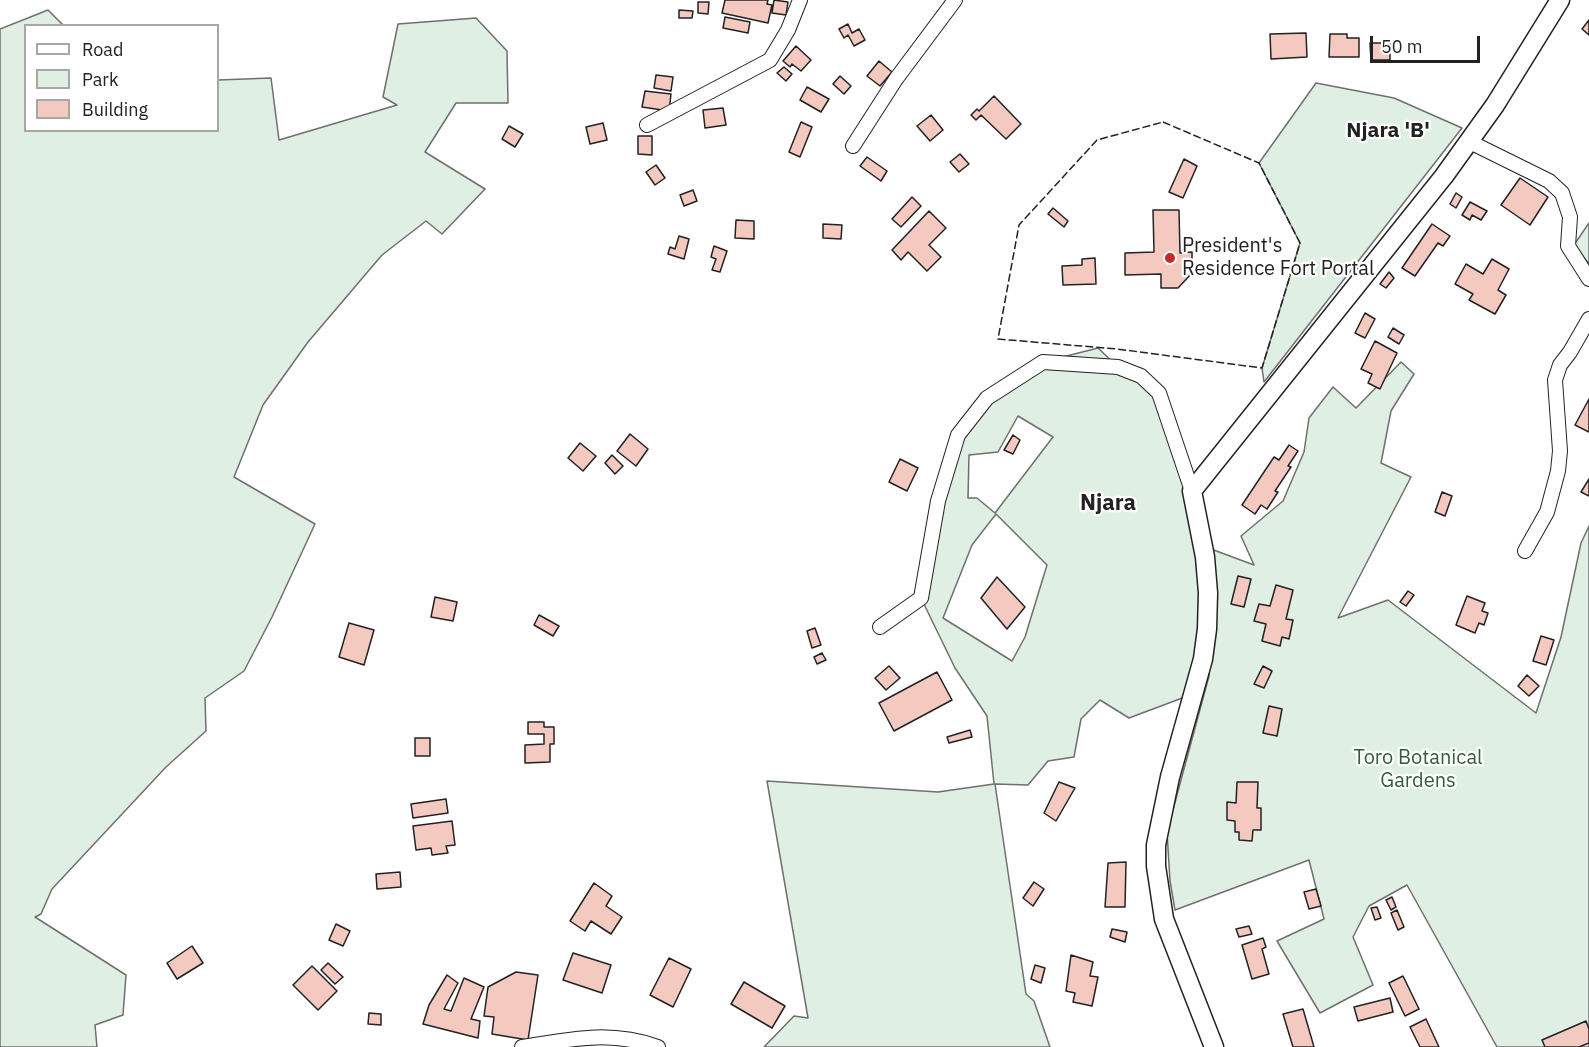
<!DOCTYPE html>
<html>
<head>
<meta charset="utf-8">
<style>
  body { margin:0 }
  #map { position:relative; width:1589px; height:1047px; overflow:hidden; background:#fff; font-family:"IBM Plex Sans",sans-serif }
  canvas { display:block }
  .legend { position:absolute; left:24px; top:24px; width:195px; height:108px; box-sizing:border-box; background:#fff; border:2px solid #a7a7a7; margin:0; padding:8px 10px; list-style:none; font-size:18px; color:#222 }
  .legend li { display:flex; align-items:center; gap:12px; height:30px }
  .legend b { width:30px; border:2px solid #a7a7a7 }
  .scale { position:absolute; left:1370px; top:36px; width:110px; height:27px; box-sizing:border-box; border:3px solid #222; border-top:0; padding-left:8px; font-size:18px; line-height:21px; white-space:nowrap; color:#222; -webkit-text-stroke:4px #fff; paint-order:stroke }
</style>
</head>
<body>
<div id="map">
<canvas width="1589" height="1047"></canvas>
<ul class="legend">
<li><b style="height:8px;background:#fff"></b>Road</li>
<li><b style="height:16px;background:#e0efe3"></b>Park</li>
<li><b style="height:16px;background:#f3c9c0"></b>Building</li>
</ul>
<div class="scale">50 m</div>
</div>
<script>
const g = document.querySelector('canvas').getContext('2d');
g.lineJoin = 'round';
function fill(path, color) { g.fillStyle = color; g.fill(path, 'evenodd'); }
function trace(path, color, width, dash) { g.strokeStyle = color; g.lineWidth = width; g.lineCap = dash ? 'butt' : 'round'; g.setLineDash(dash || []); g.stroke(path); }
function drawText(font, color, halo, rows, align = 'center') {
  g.font = font + ' "IBM Plex Sans",sans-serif'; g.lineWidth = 4.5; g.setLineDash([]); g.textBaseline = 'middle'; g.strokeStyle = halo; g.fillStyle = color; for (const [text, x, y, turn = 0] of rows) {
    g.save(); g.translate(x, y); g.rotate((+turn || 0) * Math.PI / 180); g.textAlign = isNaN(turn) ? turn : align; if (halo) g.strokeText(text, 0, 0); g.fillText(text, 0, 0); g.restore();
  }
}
const green = new Path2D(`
  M48 10 63 25 26 26V130H218V80L271 78 279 140 397 105 383 97 398 24 476 18 507 51 508 103H456L425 152 485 189 442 234 426 221 382 255 308 342 263 405 234 477 315 524 272 617 244 671 205 698 206 731 166 767 52 889 41 914 35 917 126 975 123 1015 95 1025 97 1047H0V29Z
  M1316 83 1394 98 1462 128 1264 382 1262 368 1300 243 1259 163Z
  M1589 223V264L1574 245Z
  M1098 348 1118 367 1153 386 1205 557 1193 694 1129 718 1100 700 1081 719 1074 757 1048 761 1028 785 995 784 1026 994 1034 1001 1050 1047H764L794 1016 808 1018 767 781 938 792 994 784 987 716 955 668 921 598 958 435 987 398 1043 362ZM1018 416 1053 437 995 513 977 498H968L969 455 998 452ZM996 514 1047 565 1025 637 1012 661 943 618 972 545Z
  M1401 362 1414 374 1391 411 1381 463 1411 477 1338 618 1388 600 1536 713 1561 637 1581 543 1589 526V1047H1497L1407 885 1369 906 1353 937 1373 985 1320 1013 1277 941 1324 919 1309 860 1175 910 1170 881 1167 832 1209 676 1216 592 1211 549 1254 565 1241 536 1283 501 1304 452 1309 418 1333 387 1356 408Z`);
fill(green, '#e0efe3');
trace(green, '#6f6f6f', 1.5);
const building = new Path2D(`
  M725 0H768L767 4 772 5 768 23 722 13Z
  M774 0 788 2 786 15 772 13Z
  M698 2H709L708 14 698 13Z
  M679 10 693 11 692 18H679Z
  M725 17 750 22 748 33 723 28Z
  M1589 20V35L1582 29Z
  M848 24 852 33 859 29 865 40 854 46 848 35 844 38 839 29Z
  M1306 33 1307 57 1271 59 1270 34Z
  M1330 34H1347V38H1359V57H1329Z
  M1370 43H1390V60H1371Z
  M796 46 811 60 801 71 792 64 790 67 783 61Z
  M879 61 892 72 880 86 867 76Z
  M784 67 792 74 786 81 777 73Z
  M656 75 673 77 671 91 654 88Z
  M840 76 851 86 844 94 833 84Z
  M807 87 829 99 821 112 800 100Z
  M645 91 671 94 669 111 642 107Z
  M994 96 1021 124 1006 139 981 115 976 120 971 115 977 109 979 111Z
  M723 108 726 125 705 128 703 110Z
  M931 115 943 130 930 141 917 126Z
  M801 122 812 127 800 157 789 152Z
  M603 123 607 140 590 144 586 127Z
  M509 126 523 134 515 147 502 139Z
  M638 136H652V155L638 154Z
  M960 154 969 164 959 172 950 162Z
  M867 157 887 171 881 181 860 166Z
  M1184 159 1197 166 1183 198 1169 192Z
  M656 165 665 178 655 185 646 172Z
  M1520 178 1548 197 1530 225 1501 205Z
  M693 190 697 201 684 206 680 195Z
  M1456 193 1462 197 1456 208 1450 204Z
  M912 197 921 206 901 227 892 219Z
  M1470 202 1487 211 1481 220 1472 215 1470 220 1462 215Z
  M1053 208 1068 221 1064 227 1048 214Z
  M1153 210H1179L1180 253 1192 252V273L1178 288H1161V274L1125 275V253L1154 252Z
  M929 211 946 228 929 245 941 257 927 271 908 252 901 260 892 250Z
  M736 220 754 221V239L735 238Z
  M823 224 842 225 841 239 823 238Z
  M1432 224 1450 236 1443 246 1438 243 1415 276 1402 268Z
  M679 236 689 239 684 259 668 254 670 247 675 249Z
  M714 246 727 251 720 272 712 270 716 259 711 257Z
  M1095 258 1096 284 1063 285 1062 266 1082 265V259Z
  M1492 259 1509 269 1498 290 1506 295 1495 314 1469 300 1473 294 1455 284 1466 264 1483 274Z
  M1389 272 1394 278 1386 288 1380 284Z
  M1365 313 1375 319 1365 338 1355 333Z
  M1393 328 1404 335 1399 344 1388 337Z
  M1375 341 1397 353 1380 389 1368 383 1372 374 1361 369Z
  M1589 399V432L1575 425Z
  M630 434 648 449 636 466 617 451Z
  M1013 435 1020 440 1013 454 1004 450Z
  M580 443 596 456 583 471 568 458Z
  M1289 445 1298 451 1288 466 1291 467 1275 491 1278 492 1267 509 1261 505 1255 514 1242 505 1274 457 1279 460Z
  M612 455 623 466 615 474 605 463Z
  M900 459 918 468 907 491 889 482Z
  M1589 479V496L1581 492Z
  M1442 492 1452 496 1445 516 1435 512Z
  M1238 576 1251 579 1244 607 1231 604Z
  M997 577 1025 607 1007 629 981 598Z
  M1276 585 1293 590 1286 619 1293 620 1289 639 1282 637 1280 646 1262 641 1266 624 1254 621 1259 604 1270 606Z
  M1408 591 1414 595 1406 606 1400 602Z
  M1467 596 1485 603 1482 611 1488 613 1484 625 1479 623 1475 633 1456 625Z
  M435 597 457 602 453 621 431 617Z
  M539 615 559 626 553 636 534 625Z
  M349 623 374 630 364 665 339 657Z
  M815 628 821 645 812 648 807 631Z
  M1541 636 1554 640 1546 665 1533 661Z
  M822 653 826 660 817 664 814 657Z
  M889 666 900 678 886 690 875 678Z
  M1263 666 1272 671 1264 688 1254 684Z
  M937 672 952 700 894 731 879 703Z
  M1527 675 1539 686 1529 696 1518 686Z
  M1269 706 1282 709 1277 736 1263 733Z
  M528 722H544V727H554V744H550V762L525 763V745L544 744V734H528Z
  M970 730 972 737 949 743 947 737Z
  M415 738H430V756H415Z
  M1059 782 1075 788 1056 821 1044 813Z
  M1237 782H1258L1257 808H1261V830H1253L1252 841 1239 840V832H1235V821L1227 820V802L1236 803Z
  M446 799 448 813 413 818 411 804Z
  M452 821 455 845 446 846 448 853 432 855 431 848 416 850 413 826Z
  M1126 862 1125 907H1105L1108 863Z
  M400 872 401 887 377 889 376 874Z
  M1034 882 1044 889 1033 906 1023 898Z
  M594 883 612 896 606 906 622 917 611 934 591 921 585 931 570 921Z
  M1316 889 1321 906 1309 909 1304 892Z
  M1392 897 1396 907 1391 910 1386 900Z
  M1377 907 1381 918 1375 920 1371 908Z
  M1397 910 1404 927 1398 930 1391 913Z
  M336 924 350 931 343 946 329 940Z
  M1249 926 1252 934 1239 937 1236 929Z
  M1112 929 1127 932 1125 942 1110 937Z
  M1263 938 1266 947 1262 949 1269 974 1252 979 1242 945Z
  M192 946 203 963 177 979 167 963Z
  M573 953 611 965 602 993 563 980Z
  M1071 955 1093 962 1090 976 1098 977 1092 1006 1073 1002 1075 993 1066 991Z
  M669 958 691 969 673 1007 650 995Z
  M328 963 343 977 335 984 321 970Z
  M1035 965 1045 968 1041 983 1031 979Z
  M312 966 337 991 318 1010 293 985Z
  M516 972 538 975 528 1040 492 1034 494 1017 484 1016 488 987Z
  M447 975 458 983 444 1009 451 1011 464 978 484 987 471 1019 480 1021 478 1038 423 1024 429 1005Z
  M1403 976 1419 1009 1405 1016 1389 983Z
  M744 982 785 1006 772 1028 731 1004Z
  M1390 998 1393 1012 1358 1021 1354 1007Z
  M1303 1009 1314 1047H1293L1283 1014Z
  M369 1013 381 1014V1025L368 1024Z
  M1426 1019 1439 1047H1420L1410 1027Z
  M1586 1021 1589 1029V1043L1579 1047H1545L1542 1040Z`);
fill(building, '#f3c9c0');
trace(building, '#222', 1.5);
const minor = new Path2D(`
  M647 125 770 60 788 30 800 0
  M1470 142 1549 181 1562 193 1570 217 1568 246 1589 279
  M853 146 896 79 955 0
  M1525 551 1547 512 1558 471 1560 451 1555 380 1560 365 1570 352 1589 319
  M880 627 921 598 938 501 958 435 987 398 1043 362 1118 367 1141 376 1159 393 1192 491
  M522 1047C571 1039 610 1030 658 1047`);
const secondary = new Path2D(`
  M1214 1047 1164 919 1156 866V845L1170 777 1203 659 1207 629 1208 593 1205 557 1192 491 1444 176 1495 105 1560 0`);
trace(minor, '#222', 16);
trace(secondary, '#222', 21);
trace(minor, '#fff', 14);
trace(secondary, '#fff', 18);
trace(new Path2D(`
  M1163 122 1259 163 1300 243 1262 368 1117 349 998 339 1019 225 1097 140Z`), '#222', 1.5, [8, 3]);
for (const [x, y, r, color] of [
  [1170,258,6,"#c62828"]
]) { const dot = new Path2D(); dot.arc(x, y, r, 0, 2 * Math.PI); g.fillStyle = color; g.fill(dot); trace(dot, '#fff', 2); }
drawText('20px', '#222', '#fff', [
  ["President's",1182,246],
  ["Residence Fort Portal",1182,269]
], 'left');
drawText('20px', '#2f5e38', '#fff', [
  ["Toro Botanical",1418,758],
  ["Gardens",1418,781]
]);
drawText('bold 21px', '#222', '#fff', [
  ["Njara 'B'",1388,131]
]);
drawText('bold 22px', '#222', '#fff', [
  ["Njara",1108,504]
]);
</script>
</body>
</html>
